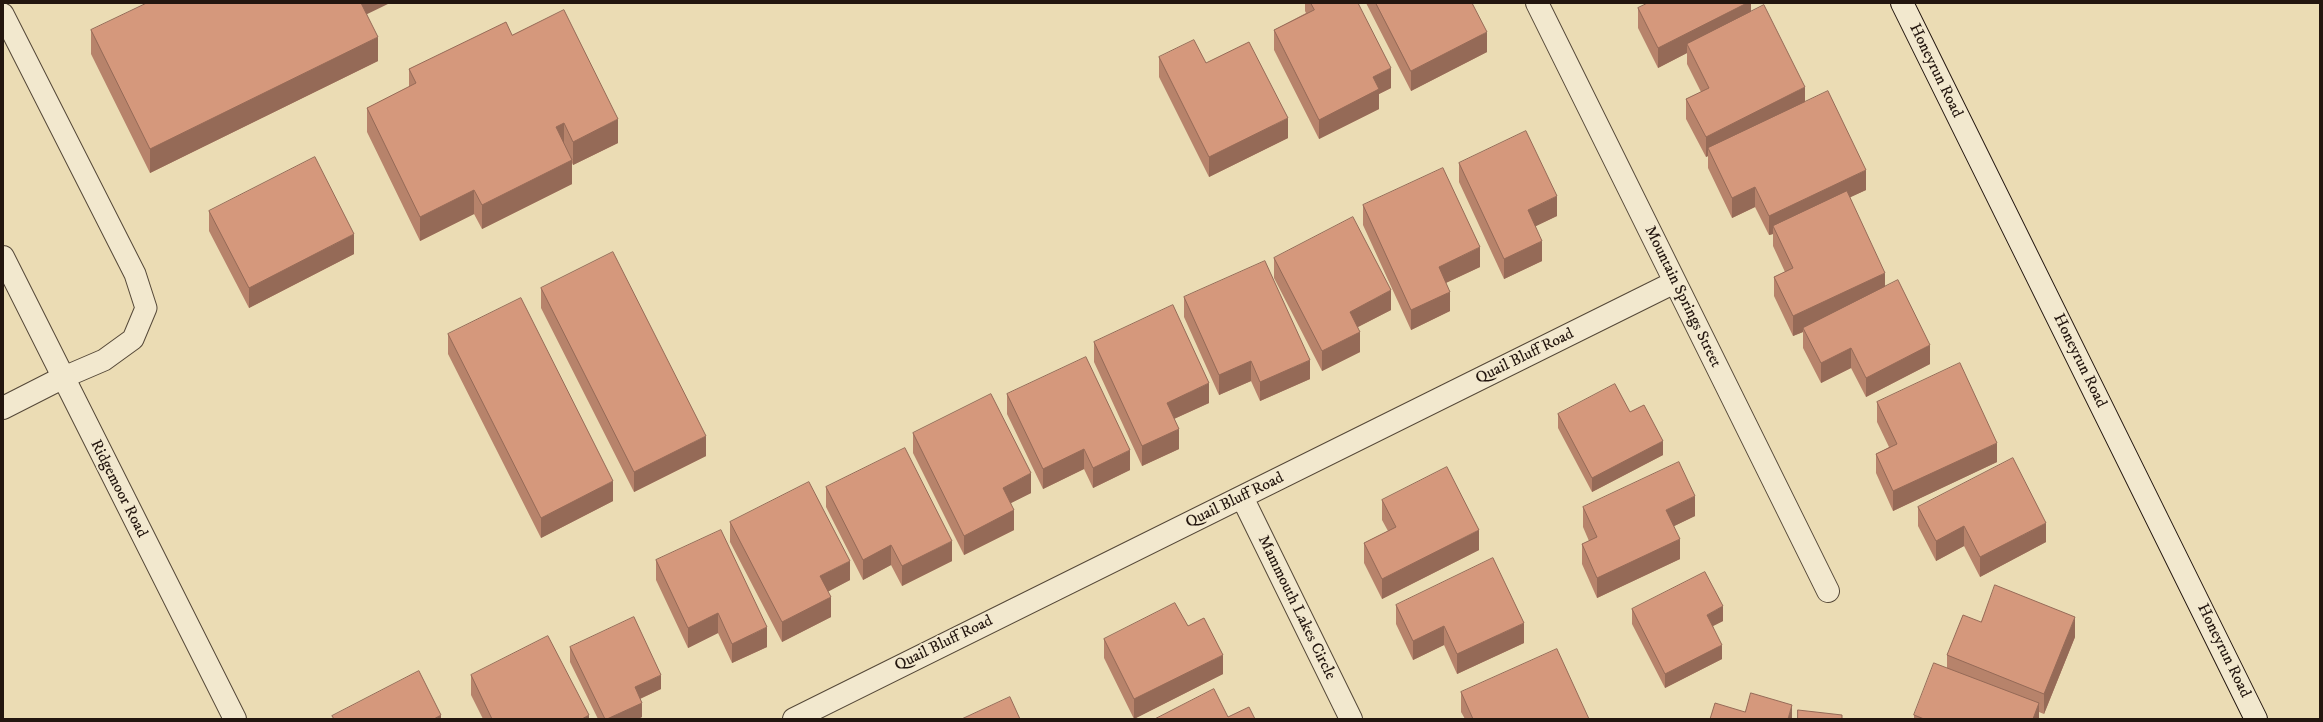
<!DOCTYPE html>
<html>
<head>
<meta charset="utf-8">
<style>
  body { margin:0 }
  #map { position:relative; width:2323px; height:722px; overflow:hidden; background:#ebdcb4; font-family:"IM FELL DW Pica",serif }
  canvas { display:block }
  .frame { position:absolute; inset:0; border:4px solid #23160f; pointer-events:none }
</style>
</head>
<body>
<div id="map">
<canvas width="2323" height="722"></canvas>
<div class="frame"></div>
</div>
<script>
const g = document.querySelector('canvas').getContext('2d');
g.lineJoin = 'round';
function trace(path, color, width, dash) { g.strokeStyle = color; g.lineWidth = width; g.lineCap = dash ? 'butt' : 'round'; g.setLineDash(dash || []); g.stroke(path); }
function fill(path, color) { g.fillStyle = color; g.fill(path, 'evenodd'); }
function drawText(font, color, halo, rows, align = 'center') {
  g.font = font + ' "IM FELL DW Pica",serif'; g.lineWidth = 4; g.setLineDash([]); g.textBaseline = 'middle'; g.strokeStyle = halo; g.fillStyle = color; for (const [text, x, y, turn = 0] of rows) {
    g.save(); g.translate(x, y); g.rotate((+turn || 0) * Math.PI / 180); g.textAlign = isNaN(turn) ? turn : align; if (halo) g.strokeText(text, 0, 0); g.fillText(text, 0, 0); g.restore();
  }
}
const lane = new Path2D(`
  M3 14 135 274 146 308 133 339 104 360 62 378`);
const street = new Path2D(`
  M1537 3 1828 591
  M3 257 235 719
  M3 408 62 378
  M1242 497 1351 719
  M794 719 1675 282`);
const secondary = new Path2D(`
  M1902 3 2256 719`);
trace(lane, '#554838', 23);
trace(street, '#554838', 24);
trace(secondary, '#23160f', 24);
trace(lane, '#f2e8ce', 21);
trace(street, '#f2e8ce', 22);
trace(secondary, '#f2e8ce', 22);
fill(new Path2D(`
  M1305 3H1358L1391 88 1379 94V109L1319 139 1274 50V30L1306 13 1305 11Z
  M1366 3H1472L1487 52 1411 91Z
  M1751 3V12L1805 102 1866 190 1850 197 1885 286 1930 364 1866 397 1851 368 1821 383 1803 348V332L1793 336 1774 296V277L1785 272 1773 246V234L1769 235 1755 207 1732 218 1708 168V156L1706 157 1686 119V99L1701 92 1687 64V53L1658 68 1638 28V8Z
  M367 15 378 61 150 173 91 54V30Z
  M512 35 618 143 573 165 572 163V184L482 229 474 214 420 241 367 132V108L409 87V69Z
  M1159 57 1206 63 1288 138 1209 177 1159 77Z
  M1459 163 1557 216 1535 226 1542 261 1504 279 1459 182Z
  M1363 205 1480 267 1446 283 1450 311 1411 330 1363 225Z
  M209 211 354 254 249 308 209 231Z
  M1274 258 1391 310 1358 327 1360 352 1322 371 1274 278Z
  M541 288 706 456 634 492 541 308Z
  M1184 297 1310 379 1260 401 1251 381 1219 395 1184 317Z
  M448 334 613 501 541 538 448 354Z
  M1094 342 1209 403 1174 419 1179 449 1142 466 1094 362Z
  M1007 394 1130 470 1093 488 1084 469 1043 489 1007 414Z
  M1877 402 1997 462 1893 511 1876 473V454L1889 447 1877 422Z
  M1630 412 1663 455 1592 492 1558 428V414Z
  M913 433 1031 493 1011 503 1014 530 964 555 913 453Z
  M826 487 952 561 902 586 891 565 863 580 826 507Z
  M1382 500 1479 550 1382 599 1364 563V543L1388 531 1382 520Z
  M1583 507 1695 516 1674 526 1680 559 1597 598 1582 564V544L1589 541 1583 527Z
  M1918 507 2046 542 1980 577 1964 546 1936 561 1918 526Z
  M730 522 850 580 828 591 831 617 782 642 730 542Z
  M656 560 767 647 732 663 718 633 688 648 656 580Z
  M1396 605 1524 643 1457 674 1444 645 1413 660 1396 624Z
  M1632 609 1723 621 1713 626 1722 659 1665 688 1632 624Z
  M1981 622 2075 637 2044 714 2039 712V719H1914V715L1947 668V655Z
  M1188 626 1223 674 1134 719 1104 658V639Z
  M570 647 661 689 640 699 642 717 638 719H598L570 662Z
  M471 675 589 719H483L471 695Z
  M1461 692 1589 719H1465L1461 712Z`), '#b7836b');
fill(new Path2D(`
  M357 3H390L357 19Z
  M1747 3H1751V20L1687 44V53L1658 68V48Z
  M1487 32V52L1411 91V71Z
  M378 37V61L150 173V149Z
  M1391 68V88L1379 94V109L1319 139V120L1373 77Z
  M1805 87V107L1708 148V156L1706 157V137Z
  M1288 118V138L1209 177V157Z
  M618 119V143L573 165V142Z
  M564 123V147L556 127Z
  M572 160V184L482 229V205Z
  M1866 170V190L1776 232 1773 226V234L1769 235V216Z
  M1755 187V207L1732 218V198Z
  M474 190V214L420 241V217Z
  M1557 196V216L1528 230V210Z
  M354 234V254L249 308V288Z
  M1542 241V261L1504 279V259Z
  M1480 247V267L1439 286V267Z
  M1885 273V293L1803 328V332L1793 336V316Z
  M1391 290V310L1350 331V312Z
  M1450 292V311L1411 330V310Z
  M1360 332V352L1322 371V351Z
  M1930 345V364L1866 397V378Z
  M1851 348V368L1821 383V363Z
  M1310 360V379L1260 401V382Z
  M1251 361V381L1219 395V375Z
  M1209 383V403L1167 422V403Z
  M1179 429V449L1142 466V446Z
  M706 436V456L634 492V472Z
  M1663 441V455L1592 492V478Z
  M1997 443V462L1893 511V491Z
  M1084 449V469L1043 489V469Z
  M1130 450V470L1093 488V468Z
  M1031 473V493L1003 507V488Z
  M613 481V501L541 538V518Z
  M1695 496V516L1666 530V510Z
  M1014 510V530L964 555V536Z
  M2046 523V542L1980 577V557Z
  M1964 526V546L1936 561V541Z
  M1479 530V550L1382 599V579Z
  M1680 539V559L1597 598V578Z
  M952 541V561L902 586V566Z
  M891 545V565L863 580V560Z
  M850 561V580L820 596V576Z
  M831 597V617L782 642V622Z
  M1723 606V621L1707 629V615Z
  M718 613V633L688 648V628Z
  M2075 617V637L2044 714V694Z
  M1524 623V643L1457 674V654Z
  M1444 626V645L1413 660V641Z
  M767 627V647L732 663V644Z
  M1722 645V659L1665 688V674Z
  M1223 655V674L1134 719V699Z
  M661 675V689L635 701V687Z
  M642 703V717L638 719H607Z
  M2039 703V719H2033Z
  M1792 705V719H1788Z
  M441 715V719H434Z
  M589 715V719H582Z`), '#956a57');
const building = new Path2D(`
  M147 3H361L378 37 150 149 91 30Z
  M1311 3H1358L1391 68 1373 77 1379 89 1319 120 1274 30 1314 10Z
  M1376 3H1472L1487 32 1411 71Z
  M1648 3H1747L1658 48 1638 8Z
  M1764 5 1805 87 1706 137 1686 99 1709 88 1687 44Z
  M564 10 618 119 573 142 564 123 556 127 572 160 482 205 474 190 420 217 367 108 416 83 409 69 506 22 512 35Z
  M1194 40 1206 63 1249 42 1288 118 1209 157 1159 57Z
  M1828 91 1866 170 1769 216 1755 187 1732 198 1708 148Z
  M1526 131 1557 196 1528 210 1542 241 1504 259 1459 163Z
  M315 157 354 234 249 288 209 211Z
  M1443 168 1480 247 1439 267 1450 292 1411 310 1363 205Z
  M1847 191 1885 273 1793 316 1774 277 1793 268 1773 226Z
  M1353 217 1391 290 1350 312 1360 332 1322 351 1274 258Z
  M613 252 706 436 634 472 541 288Z
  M1265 261 1310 360 1260 382 1251 361 1219 375 1184 297Z
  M1898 280 1930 345 1866 378 1851 348 1821 363 1803 328Z
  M521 298 613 481 541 518 448 334Z
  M1173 305 1209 383 1167 403 1179 429 1142 446 1094 342Z
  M1086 357 1130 450 1093 468 1084 449 1043 469 1007 394Z
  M1960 363 1997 443 1893 491 1876 454 1897 444 1877 402Z
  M1615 384 1630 412 1644 405 1663 441 1592 478 1558 414Z
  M991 394 1031 473 1003 488 1014 510 964 536 913 433Z
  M905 448 952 541 902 566 891 545 863 560 826 487Z
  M2013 458 2046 523 1980 557 1964 526 1936 541 1918 507Z
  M1679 462 1695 496 1666 510 1680 539 1597 578 1582 544 1597 537 1583 507Z
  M1447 467 1479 530 1382 579 1364 543 1396 527 1382 500Z
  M809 482 850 561 820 576 831 597 782 622 730 522Z
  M721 530 767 627 732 644 718 613 688 628 656 560Z
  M1493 558 1524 623 1457 654 1444 626 1413 641 1396 605Z
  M1705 572 1723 606 1707 615 1722 645 1665 674 1632 609Z
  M1995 585 2075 617 2044 694 1947 655 1963 615 1981 622Z
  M1175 603 1188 626 1204 618 1223 655 1134 699 1104 639Z
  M634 617 661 675 635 687 642 703 607 719H605L570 647Z
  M548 636 589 715 582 719H492L471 675Z
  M1557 649 1589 719H1473L1461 692Z
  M1934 663 2039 703 2033 719H1924L1914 715Z
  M419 671 441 715 434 719H334L332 716Z
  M1214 689 1228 717 1249 707 1255 719H1155Z
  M1751 693 1792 705 1788 719H1710L1715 703 1745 712Z
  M1010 697 1020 719H962Z
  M1798 710 1842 715V719H1798Z`);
fill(building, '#d5987c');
trace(building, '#956a57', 1);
drawText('16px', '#23160f', '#f2e8ce', [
  ["Honeyrun Road",1935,71,64],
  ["Mountain Springs Street",1682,297,64],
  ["Quail Bluff Road",1525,357,-26],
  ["Honeyrun Road",2079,361,64],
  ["Ridgemoor Road",118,489,63],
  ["Quail Bluff Road",1235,501,-26],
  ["Mammouth Lakes Circle",1296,608,64],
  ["Quail Bluff Road",944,644,-26],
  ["Honeyrun Road",2223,651,64]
]);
</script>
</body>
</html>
